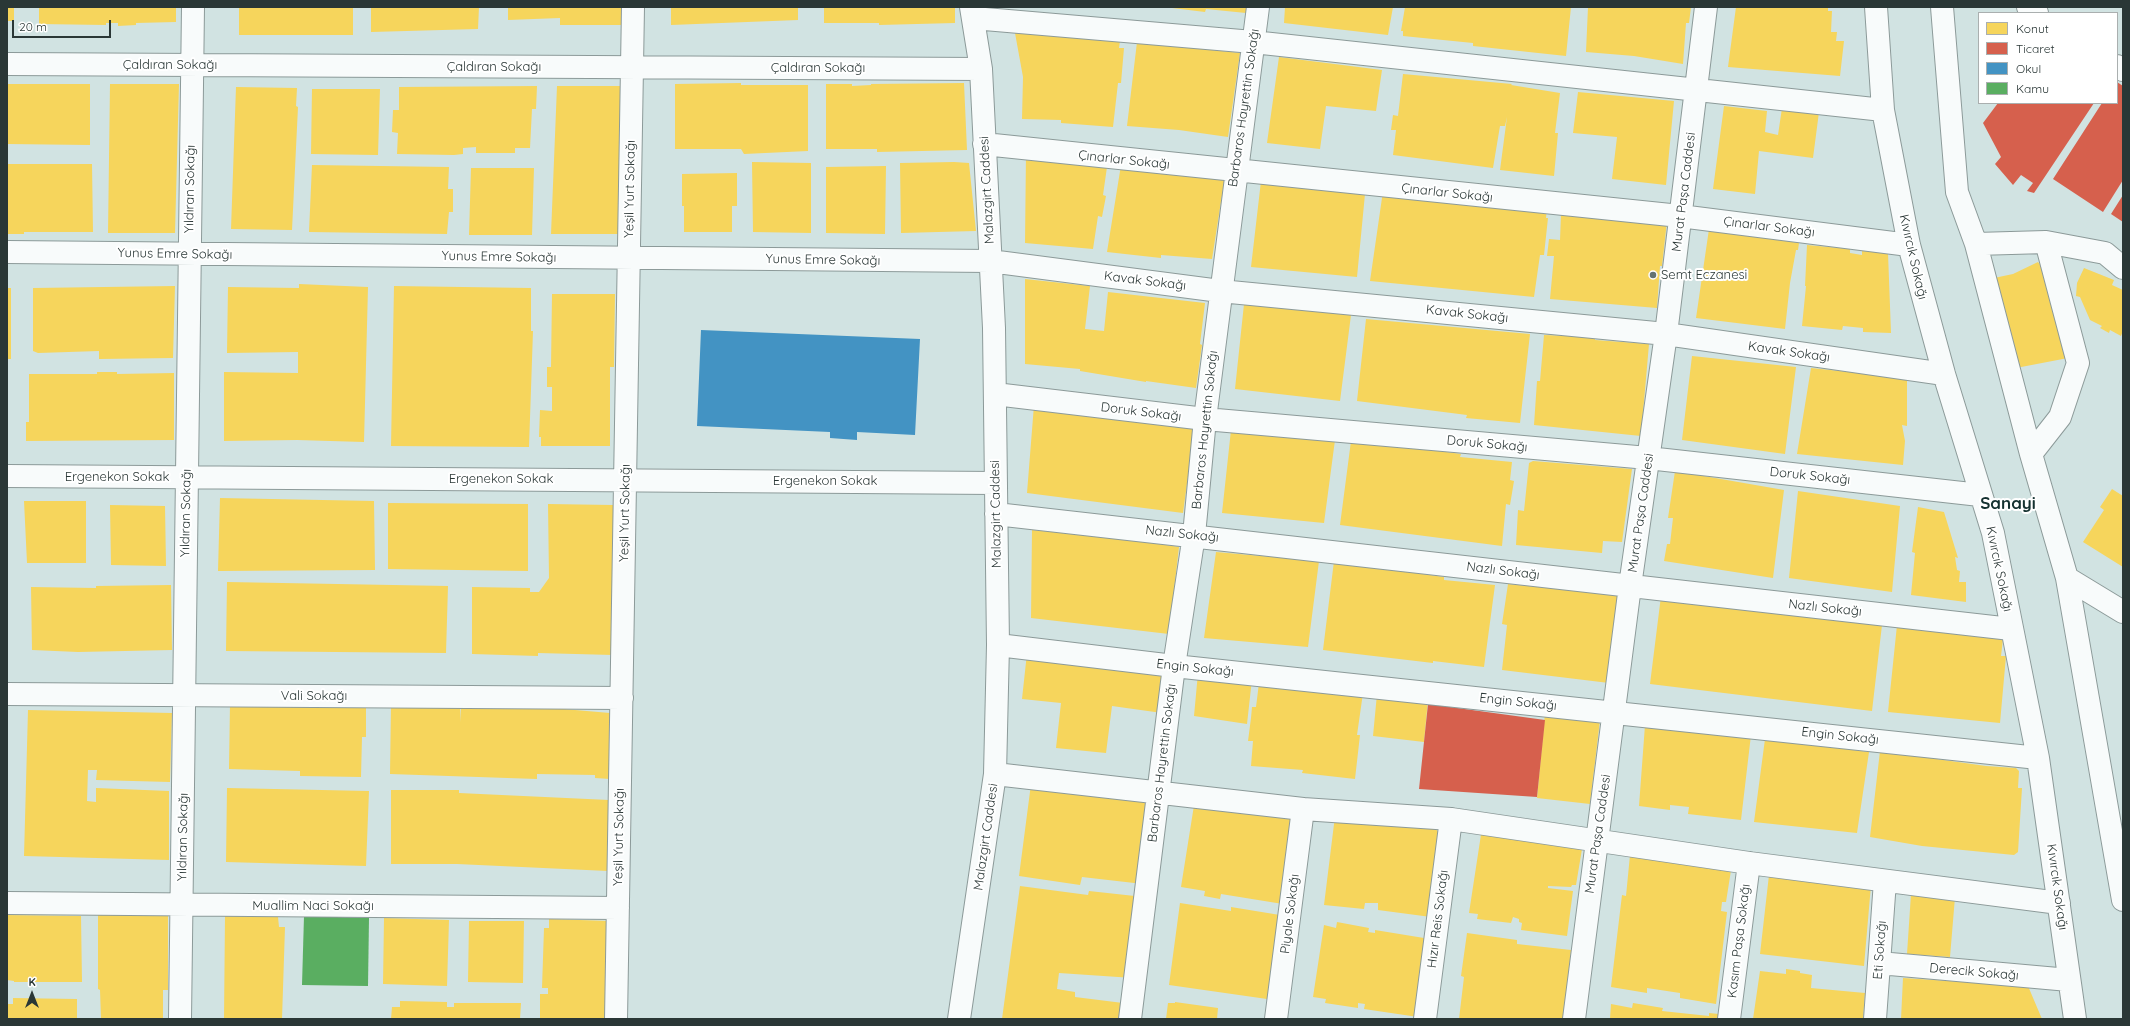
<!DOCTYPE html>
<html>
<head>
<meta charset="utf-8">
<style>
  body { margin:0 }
  #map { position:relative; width:2130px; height:1026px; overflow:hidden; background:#d1e3e2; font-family:Quicksand,sans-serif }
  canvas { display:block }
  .frame { position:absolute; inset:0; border:8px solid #2a3736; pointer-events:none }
  .legend { position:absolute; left:1978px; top:12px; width:140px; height:92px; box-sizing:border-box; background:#fff; border:1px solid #aaafaf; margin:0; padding:5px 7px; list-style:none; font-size:12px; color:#2a3736 }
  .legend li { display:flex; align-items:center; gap:8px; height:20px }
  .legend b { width:20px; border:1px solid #aaafaf }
  .north { position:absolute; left:12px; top:974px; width:40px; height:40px; -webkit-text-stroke:3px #fff; paint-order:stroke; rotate:0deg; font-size:11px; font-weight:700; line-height:16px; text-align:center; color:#2a3736 }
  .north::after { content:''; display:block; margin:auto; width:14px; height:18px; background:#2a3736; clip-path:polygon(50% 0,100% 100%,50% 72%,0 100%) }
  .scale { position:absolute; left:12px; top:20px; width:99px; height:18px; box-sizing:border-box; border:2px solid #2a3736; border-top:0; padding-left:5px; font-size:12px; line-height:14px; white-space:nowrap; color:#2a3736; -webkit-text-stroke:3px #fff; paint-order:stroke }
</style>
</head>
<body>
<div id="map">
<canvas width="2130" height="1026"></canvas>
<div class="frame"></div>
<ul class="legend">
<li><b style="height:11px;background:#f6d55c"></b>Konut</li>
<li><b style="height:11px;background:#d6604d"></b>Ticaret</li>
<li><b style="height:11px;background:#4393c3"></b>Okul</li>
<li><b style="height:11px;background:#5aae61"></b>Kamu</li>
</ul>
<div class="north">K</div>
<div class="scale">20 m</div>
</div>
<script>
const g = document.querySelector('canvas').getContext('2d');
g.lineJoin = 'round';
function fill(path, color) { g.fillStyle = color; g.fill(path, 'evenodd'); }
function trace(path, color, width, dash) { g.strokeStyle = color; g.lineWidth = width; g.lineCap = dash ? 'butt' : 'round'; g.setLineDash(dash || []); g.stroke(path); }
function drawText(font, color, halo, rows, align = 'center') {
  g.font = font + ' Quicksand,sans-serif'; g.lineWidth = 4; g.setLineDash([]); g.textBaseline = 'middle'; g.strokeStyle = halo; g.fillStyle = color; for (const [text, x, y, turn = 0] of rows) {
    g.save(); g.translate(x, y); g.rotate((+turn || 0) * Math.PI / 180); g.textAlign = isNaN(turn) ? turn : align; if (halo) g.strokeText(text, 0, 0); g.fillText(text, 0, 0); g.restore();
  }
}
fill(new Path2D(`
  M7 7H14V21H7Z
  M39 7H176V22L136 23V25L118 26V23H106V25L39 24Z
  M239 7H353V35H239Z
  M371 7H479L478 29 371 32Z
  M508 7H623V25H560V18L508 20Z
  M671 7H798V20L671 25Z
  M824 7H955V23L879 25V23H824Z
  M1164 7H1247L1246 13 1206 9 1205 12Z
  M1285 7H1393L1388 35 1284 23Z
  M1405 7H1571L1566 56 1473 46V43L1403 36V31H1401Z
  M1588 7H1691L1689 23H1686L1683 64 1634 56 1586 52Z
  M1736 7H1828V11H1832L1831 32H1837L1836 41H1844L1840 76 1728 67Z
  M1015 33 1120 41 1119 48H1124L1121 83H1118L1113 127 1061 123V120L1022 119 1023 77Z
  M1137 42 1240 53 1228 137 1179 130 1127 126Z
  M1279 57 1382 70 1376 111 1326 106 1320 149 1267 143Z
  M1403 74 1512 84 1511 85 1560 93 1555 133H1558L1554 176 1500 170 1507 117 1505 126H1500L1493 168 1393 155 1396 130H1391L1393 115 1398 116Z
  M741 83V85H808V151L744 154 741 149H675V84Z
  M964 83 967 150 877 152V149H826V84H852V86L871 85V84Z
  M7 84H90V145L7 144Z
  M110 84H179L175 233H108Z
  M537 86 536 109H532L530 148H515V153H476V147L463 148V154L454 155 397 154 398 133 392 132 393 110H399V87Z
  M557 86H622L619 234H551Z
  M236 87 297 88 296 106 298 107 292 230 231 229Z
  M312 89H380L378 155 311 154Z
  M1578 92 1674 101 1666 185 1612 179 1617 137 1573 133Z
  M1724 106 1767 111 1765 132 1778 135 1782 108 1819 112 1813 158 1759 151 1755 194 1713 189Z
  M1026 153 1108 160 1103 195 1106 196 1102 217 1098 216 1093 249 1025 243Z
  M752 162 811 163V233L753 232Z
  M954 162 969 163 976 231 901 233 900 163Z
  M7 164H92L93 232H24V234H7Z
  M312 165 449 167 448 189H453V212H449L447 234 309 232Z
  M1121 165 1225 176 1212 259 1161 255V258L1107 252Z
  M886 166 885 234 826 233V167Z
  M471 168H534L532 235H469Z
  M737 173V206H732V232H684V206H682V174Z
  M1261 181 1365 194 1357 277 1251 267Z
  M1383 191 1547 208 1546 218H1548L1544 255H1540L1534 297 1370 281Z
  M1561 214 1611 220V216L1667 221 1662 266H1660L1657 308 1550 299 1554 256H1547L1549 239 1560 240Z
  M1709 229 1799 243 1798 250H1796L1790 283 1785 329 1696 318Z
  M1807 245 1850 249V253L1862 255V251L1888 253 1891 333 1863 332V328L1843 326 1842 330 1802 326 1806 286H1805Z
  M2038 262 2049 276 2068 358 2016 368 1994 278 2013 274Z
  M2084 268 2114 280 2112 285 2123 290V331L2121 336 2110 330 2109 333 2100 328 2102 326 2090 320 2080 297 2076 296 2077 283Z
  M1025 279 1090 286 1085 329 1104 331 1108 292 1205 303 1200 344 1202 345 1196 388 1146 381V382L1080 371V369L1025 364Z
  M299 284 368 287 364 442 297 440 224 441V372L298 373V352L227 353 228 287 299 288Z
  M175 286 173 358 99 359V351L38 353 33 351V288Z
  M394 286 531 288V331H533L529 447 391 446Z
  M7 288H11V359H7Z
  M552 294H615L614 367H610V446H541V437H539L540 410 552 411V387H547V367H551Z
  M1244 304 1351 315 1340 401 1235 389Z
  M1366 319 1530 334 1520 423 1466 418 1467 415 1357 401Z
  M1544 335 1595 337V340L1649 344 1641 436 1534 425 1537 381H1540Z
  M1692 356 1796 367 1785 454 1682 440Z
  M1811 368 1907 378V426L1902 425 1905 441 1903 465 1797 454Z
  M97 372H117V374L174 373V440L26 441V422H29V374H97Z
  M1034 405 1195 425 1183 513 1027 493Z
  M1231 430 1335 440 1324 523 1222 513Z
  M1351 441 1403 446 1461 454 1460 457 1512 462 1510 480 1514 481 1510 505 1506 504 1502 546 1340 525Z
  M1533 461 1632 469 1622 542 1603 541 1602 553 1516 545 1518 510 1524 511 1529 463Z
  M1675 471 1784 490 1773 578 1664 561 1667 544H1670L1673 518H1668Z
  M2112 489 2123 496V567L2083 542 2104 510 2100 507Z
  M1798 491 1900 506 1892 592 1789 578Z
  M220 498 374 501 375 570 218 571Z
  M24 501H86V563H27Z
  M388 503 528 504V571L388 569Z
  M548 504 613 505V655L538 653V656L472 654V587L530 588V592H539L549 578Z
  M110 505 165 506 166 566 111 565Z
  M1918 507 1944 512 1958 558 1955 557 1957 570 1960 571 1959 582H1966V602L1911 595 1915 553 1912 552Z
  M1032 530 1135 540 1179 547 1169 634 1031 618Z
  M1216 552 1319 561 1308 647 1204 638Z
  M1334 561 1444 577V580L1495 585 1484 667 1433 661V663L1323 650Z
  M227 582 448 586 446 653 226 651Z
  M1508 584 1618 595 1609 683 1502 670 1507 625 1502 624Z
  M171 585 172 650 78 652 32 650 31 587 96 588V586Z
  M1661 596 1882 625 1872 711 1650 684Z
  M1897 625 2003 639 2001 656H2006L2000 723 1888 712Z
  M1027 653 1168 666 1162 713 1112 706 1106 753 1056 748 1061 703 1022 699Z
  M1198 673 1252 679 1247 724 1194 716Z
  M1259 683 1363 693 1357 735H1360L1355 779 1302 773 1303 770 1251 766 1253 741H1248L1251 718 1252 707H1256Z
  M1377 694 1428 700 1424 742 1373 736Z
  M230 704 366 706V737H362L361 777 300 776V771L229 769Z
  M391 704 460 705V722L461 706 540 707 610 713V779L595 778V775L537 774V779L390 774Z
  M28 710 172 713 170 782 96 780 97 770H88L87 801 96 802V788L169 791V860L24 856Z
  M1545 713 1600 720 1590 804 1537 798Z
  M1645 725 1751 735 1741 820 1688 814 1689 807 1670 805V810L1639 806Z
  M1765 739 1869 752 1857 833 1754 822Z
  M1880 751 1986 766 2016 768 2019 771 2018 788H2022L2018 852 2014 855 1922 846 1870 837Z
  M1031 784 1154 800 1143 884 1082 877 1080 885 1019 876Z
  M227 788 369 791 366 866 226 862Z
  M391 790H459V793L609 800 608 871 457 864H391Z
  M1195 799 1301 814 1289 905 1221 894 1220 899 1204 896 1205 891 1181 887Z
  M1335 816 1435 828 1443 838 1431 917 1378 910V903H1365L1364 909 1324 905Z
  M1482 828 1582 849 1576 885H1572L1571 887 1548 886V888L1573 891 1567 936 1521 930 1522 923 1519 922V919L1513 917 1511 923 1477 919 1478 914 1469 913Z
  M1630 855 1732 864 1726 902H1722L1721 911 1727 912 1716 1004 1680 998V993L1647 988V993L1611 987 1622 895 1626 896Z
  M1769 875 1871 885 1864 966 1760 954Z
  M1020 886 1088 895 1089 891 1144 897 1133 978 1059 973 1057 989 1075 992V997L1123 1003 1121 1019H1002Z
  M1911 894 1955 897 1950 957 1907 954Z
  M1180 903 1231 911V907L1286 916 1274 1000 1169 985Z
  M98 913 168 914V990H163V1019H101L100 990 98 989Z
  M7 915 81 916 82 982H14V981L7 980Z
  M225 916 278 917 279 927H285L282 1019H224Z
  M384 918 449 920 447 986 383 984Z
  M549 919 610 921 609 1019H540V994H548V988H542L544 928H549Z
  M469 921H524L523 983 468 982Z
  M1337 922 1369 928 1368 932 1375 933V930L1424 938V935L1428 936 1418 1017 1364 1009 1365 1004 1358 1003V1008L1325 1003 1326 999 1313 997 1324 925 1336 928Z
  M1467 933 1517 940V944L1571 950 1564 1019H1459L1464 977 1461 976Z
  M1786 969 1800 971V973L1812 975 1811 988 1865 993 1863 1019H1753L1760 971 1786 974Z
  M1903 978 2028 986 2042 1019H1901Z
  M13 998 77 999V1019H7V1004H13Z
  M400 1001 447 1002V1007H454V1003H521L520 1019H391L392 1007H400Z
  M1175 1002 1218 1008 1217 1019H1166L1168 1003H1175Z
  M1633 1003 1663 1008 1662 1011 1709 1016V1013L1719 1014 1718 1019H1610L1611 1004 1632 1008Z`), '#f6d55c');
fill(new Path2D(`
  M2117 82 2123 86V180L2103 212 2053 179 2102 103H2117Z
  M1998 103H2094L2034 193 2027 191 2033 183 2021 175 2013 185 1995 164 2001 157 1983 123Z
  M2123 195V222L2111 214Z
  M1428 704 1545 720 1537 797 1419 789Z`), '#d6604d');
fill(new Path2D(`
  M701 330 920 339 915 435 857 432V440L830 438V432L697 426Z`), '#4393c3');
fill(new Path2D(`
  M304 916 369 918 368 986 302 985Z`), '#5aae61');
const minor = new Path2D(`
  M1876 7 1883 110 1909 245 1944 374 1993 533 2038 758 2075 1019
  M1942 7 1957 192 1976 244 2031 454 2067 578 2123 900
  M2028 7 2037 13
  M973 18 1253 42 1883 110
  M7 64 981 69
  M2117 66 2123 70
  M984 144 1680 216 1909 245
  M1976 244 2046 242 2105 253 2123 268
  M7 252 990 261 1220 291 1666 334 1944 374
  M995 394 1205 419 1648 458 1980 495
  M2031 454 2060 417 2078 363 2046 242
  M7 476 996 483
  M996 514 2011 629
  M2067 578 2123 612
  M998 645 1174 666 2038 758
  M7 694 622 698
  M995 774 1303 809 1451 819 1749 863 2059 903
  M7 903 618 908
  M1879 963 2069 980
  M180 1019 193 7
  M616 1019 633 7
  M959 1019 995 774 998 645 994 328 981 69 971 7
  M1130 1019 1174 666 1194 535 1205 419 1258 7
  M1276 1019 1303 809
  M1425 1019 1451 819
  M1574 1019 1630 586 1666 334 1706 7
  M1729 1019 1749 863
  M1875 1019 1885 881`);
trace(minor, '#8c9a99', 24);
trace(minor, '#f8fbfb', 22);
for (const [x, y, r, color] of [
  [1653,275,4,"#647372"]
]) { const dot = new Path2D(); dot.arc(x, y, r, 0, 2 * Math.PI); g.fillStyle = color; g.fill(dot); trace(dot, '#fff', 1.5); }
drawText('13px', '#2a3736', '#fff', [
  ["Çaldıran Sokağı",170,65],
  ["Çaldıran Sokağı",494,67],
  ["Çaldıran Sokağı",818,68],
  ["Barbaros Hayrettin Sokağı",1244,108,-82],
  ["Çınarlar Sokağı",1124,160,6],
  ["Yıldıran Sokağı",190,189,-89],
  ["Yeşil Yurt Sokağı",630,189,-89],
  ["Malazgirt Caddesi",987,190,-93],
  ["Murat Paşa Caddesi",1684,192,-83],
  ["Çınarlar Sokağı",1447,193,6],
  ["Çınarlar Sokağı",1769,227,7],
  ["Yunus Emre Sokağı",175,254,1],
  ["Yunus Emre Sokağı",499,257,1],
  ["Kıvırcık Sokağı",1913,257,77],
  ["Yunus Emre Sokağı",823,260,1],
  ["Kavak Sokağı",1145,281,7],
  ["Kavak Sokağı",1467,314,6],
  ["Kavak Sokağı",1789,352,8],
  ["Doruk Sokağı",1141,412,7],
  ["Barbaros Hayrettin Sokağı",1205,430,-84],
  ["Doruk Sokağı",1487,444,5],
  ["Doruk Sokağı",1810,476,6],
  ["Ergenekon Sokak",117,477],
  ["Ergenekon Sokak",501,479],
  ["Ergenekon Sokak",825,481],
  ["Yıldıran Sokağı",186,513,-89],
  ["Yeşil Yurt Sokağı",625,513,-89],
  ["Murat Paşa Caddesi",1641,513,-82],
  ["Malazgirt Caddesi",996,514,-91],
  ["Nazlı Sokağı",1182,534,6],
  ["Kıvırcık Sokağı",1999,569,78],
  ["Nazlı Sokağı",1503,571,7],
  ["Nazlı Sokağı",1825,608,6],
  ["Engin Sokağı",1195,668,6],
  ["Vali Sokağı",314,696],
  ["Engin Sokağı",1518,702,6],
  ["Engin Sokağı",1840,736,6],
  ["Barbaros Hayrettin Sokağı",1162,763,-83],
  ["Murat Paşa Caddesi",1598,834,-82],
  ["Yıldıran Sokağı",183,837,-89],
  ["Yeşil Yurt Sokağı",619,837,-89],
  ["Malazgirt Caddesi",986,837,-82],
  ["Kıvırcık Sokağı",2057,887,82],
  ["Muallim Naci Sokağı",313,906],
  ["Piyale Sokağı",1290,914,-83],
  ["Hızır Reis Sokağı",1438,919,-83],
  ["Kasım Paşa Sokağı",1739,941,-83],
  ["Eti Sokağı",1880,950,-86],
  ["Derecik Sokağı",1974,972,5]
]);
drawText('13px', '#2a3736', '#fff', [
  ["Semt Eczanesi",1661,275]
], 'left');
drawText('bold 17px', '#143130', '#fff', [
  ["Sanayi",2008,504]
]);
</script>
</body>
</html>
